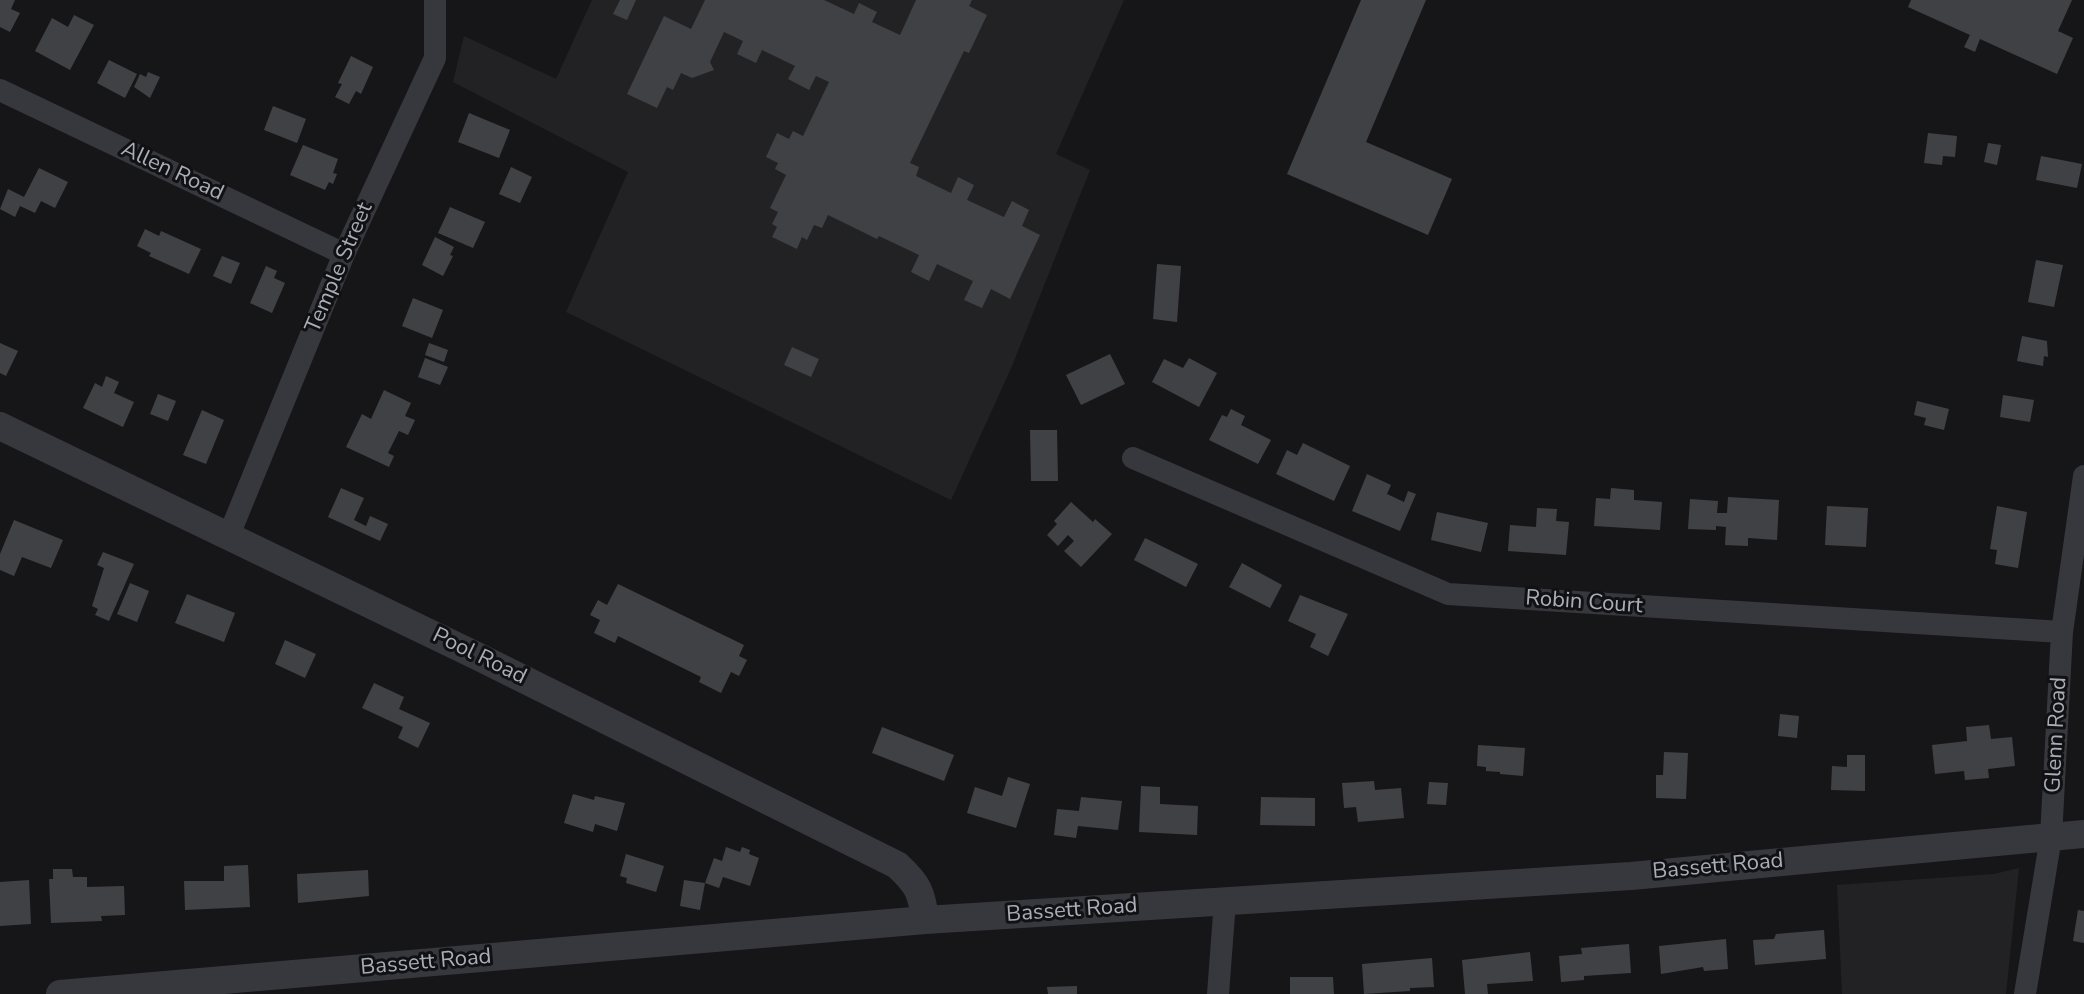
<!DOCTYPE html>
<html>
<head>
<meta charset="utf-8">
<style>
  body { margin:0 }
  canvas { display:block; background:#161618 }
</style>
</head>
<body>
<canvas width="2084" height="994"></canvas>
<script>
const g = document.querySelector('canvas').getContext('2d');
g.lineJoin = 'round';
function fill(path, color) { g.fillStyle = color; g.fill(path, 'evenodd'); }
function trace(path, color, width, dash) { g.strokeStyle = color; g.lineWidth = width; g.lineCap = dash ? 'butt' : 'round'; g.setLineDash(dash || []); g.stroke(path); }
function drawText(font, color, halo, rows, align = 'center') {
  g.font = font + ' "Nunito Sans",sans-serif'; g.lineWidth = 6; g.setLineDash([]); g.textBaseline = 'middle'; g.strokeStyle = halo; g.fillStyle = color; for (const [text, x, y, turn = 0] of rows) {
    g.save(); g.translate(x, y); g.rotate((+turn || 0) * Math.PI / 180); g.textAlign = isNaN(turn) ? turn : align; if (halo) g.strokeText(text, 0, 0); g.fillText(text, 0, 0); g.restore();
  }
}
fill(new Path2D(`
  M592 0H1124L1056 154 1090 170 1012 366 951 500 566 312 628 172 453 82 464 36 556 79Z
  M2019 868 2006 994H1842L1837 885 1994 874Z`), '#222225');
fill(new Path2D(`
  M0 0H15L11 9 20 13 10 32 0 27Z
  M620 0H636L627 20 613 14Z
  M705 0H824L854 14 859 3 877 12 872 22 900 35 916 0H972L969 6 987 15 969 53 964 51 910 163 919 167 916 176 951 193 958 177 974 185 967 200 1004 217 1012 201 1029 210 1022 226 1040 235 1010 299 991 289 982 308 964 300 973 281 937 264 929 281 911 272 919 255 879 236 877 239 828 215 822 228 814 225 807 240 802 237 797 249 772 237 777 227 772 224 778 212 770 208 786 175 775 169 778 163 766 157 777 133 789 139 793 131 803 136 829 82 816 76 809 90 788 79 795 66 762 50 756 63 737 54 743 41 724 32 710 62 714 70 692 78 681 73 673 90 667 87 657 108 627 94 664 16 691 29Z
  M1361 0H1426L1366 142 1452 179 1428 235 1287 174Z
  M1911 0H2072L2058 31 2073 38 2057 74 1980 39 1975 52 1964 47 1970 35 1908 7Z
  M74 15 94 25 70 70 35 51 52 18 68 27Z
  M351 56 373 67 361 94 356 91 349 104 335 97 342 84 338 83Z
  M109 60 137 74 125 98 97 83Z
  M148 72 160 77 150 98 134 87 140 74 146 77Z
  M273 106 306 119 297 143 264 130Z
  M469 113 510 130 499 158 458 142Z
  M1928 133 1957 136 1955 157 1943 156 1942 165 1924 163Z
  M1988 143 2001 145 1997 165 1984 162Z
  M303 145 338 159 333 173 337 174 333 184 329 182 325 190 290 175Z
  M2041 156 2082 164 2077 188 2036 180Z
  M511 167 532 177 520 203 499 194Z
  M39 168 68 182 55 208 41 201 35 213 20 206 15 217 0 209 8 189 24 197Z
  M450 207 485 222 473 248 438 233Z
  M145 229 159 236 161 231 201 249 189 274 149 256 151 253 137 246Z
  M435 237 454 247 450 255 453 256 443 276 422 265Z
  M222 256 240 263 231 284 213 276Z
  M2036 260 2063 265 2054 307 2028 302Z
  M1157 264 1181 266 1177 322 1153 319Z
  M266 266 277 271 274 278 285 283 272 313 250 303Z
  M413 298 443 310 432 338 402 326Z
  M2022 336 2047 341 2048 357 2044 356 2043 366 2017 361Z
  M0 343 18 351 6 376 0 373Z
  M429 343 448 350 444 362 425 355Z
  M792 347 819 359 811 377 784 365Z
  M1110 354 1125 384 1081 405 1066 375Z
  M425 358 448 367 440 385 418 377Z
  M1189 358 1217 373 1199 407 1152 382 1164 359 1183 368Z
  M106 376 119 382 114 393 134 402 123 427 83 408 95 383 102 387Z
  M384 390 411 403 405 416 415 420 408 435 399 431 388 453 394 456 389 467 346 447 362 414 371 419Z
  M158 394 176 401 168 421 150 414Z
  M2003 395 2034 400 2030 422 2000 417Z
  M1917 401 1949 409 1944 430 1924 425 1926 418 1914 415Z
  M1231 409 1245 416 1241 425 1271 440 1258 464 1209 440 1222 415 1227 417Z
  M202 410 224 420 206 464 183 455Z
  M1030 430H1057L1058 481H1031Z
  M1303 443 1350 466 1334 501 1276 474 1287 450 1297 455Z
  M1367 474 1391 485 1387 494 1404 502 1408 491 1416 494 1400 531 1352 511Z
  M341 488 364 498 354 520 366 526 370 516 388 524 380 541 328 517Z
  M1611 488 1634 490V500L1662 502 1660 530 1594 526 1596 498 1610 499Z
  M1728 497 1779 500 1777 540 1748 538V546L1725 545 1726 527 1716 526V530L1688 529 1690 499 1718 501 1717 513H1727Z
  M1071 502 1093 522 1095 519 1112 534 1081 567 1064 551 1074 541 1068 535 1058 546 1047 535 1057 524 1054 521Z
  M1827 506 1868 508 1866 547 1825 545Z
  M1997 506 2027 512 2018 568 1995 564 1997 550 1990 549Z
  M1537 508 1557 509 1556 521 1569 522 1566 555 1508 551 1510 525 1536 527Z
  M1437 512 1488 523 1481 552 1431 540Z
  M14 520 63 540 51 568 22 557 14 576 0 570V554Z
  M1145 538 1198 564 1186 587 1134 560Z
  M103 552 134 564 109 621 95 615 98 609 92 606 104 568 97 565Z
  M1242 563 1282 585 1270 608 1229 587Z
  M130 583 149 591 137 622 117 614Z
  M618 584 744 645 739 656 747 660 739 676 731 672 721 693 699 682 701 677 618 636 615 643 594 633 600 620 590 615 598 600 607 605Z
  M187 594 235 613 224 642 175 623Z
  M1300 595 1348 614 1328 656 1310 647 1316 634 1288 621Z
  M285 640 316 654 305 678 275 664Z
  M374 683 404 697 399 709 430 723 418 748 398 738 403 727 362 708Z
  M1780 714 1799 716 1797 738 1778 736Z
  M1989 725 1991 739 2012 737 2015 766 1988 769 1989 778 1965 780 1964 771 1935 774 1932 745 1967 741 1966 727Z
  M882 727 954 755 944 781 872 753Z
  M1478 745 1525 748 1523 776 1500 774V772L1486 771V767L1477 766Z
  M1664 752 1688 753 1686 799 1656 798V775H1663Z
  M1847 755H1865V791L1831 790 1832 766 1847 767Z
  M1008 777 1030 784 1016 828 967 813 975 787 1002 796Z
  M1374 781 1375 790 1401 788 1404 818 1358 822 1356 807 1344 808 1342 783Z
  M1429 782 1448 783 1446 805 1427 804Z
  M1141 786 1160 787V804L1198 806 1197 835 1139 832Z
  M573 794 594 800 595 796 625 803 617 831 595 824 593 832 564 823Z
  M1081 797 1122 801 1118 830 1078 826 1076 838 1054 835 1057 809 1079 811Z
  M1261 797 1315 798V826L1260 825Z
  M726 847 740 852 742 847 750 850 749 854 759 858 750 886 723 877 719 888 705 883 714 858 722 861Z
  M626 854 664 866 656 892 626 883 627 878 620 876Z
  M248 865 250 907 185 910 184 881H224V866Z
  M53 869H72L73 877H87V887L124 886 125 915 101 916 102 921 51 923 49 879H53Z
  M368 870 369 896 298 903 297 874Z
  M29 880 31 924 0 926V882Z
  M684 880 705 883 700 910 680 906Z
  M2078 910 2084 911V943L2073 941Z
  M1824 930 1826 959 1755 965 1753 940 1774 939 1776 934Z
  M1726 939 1728 969 1704 971 1703 967 1661 974 1659 946Z
  M1629 944 1631 973 1584 976V980L1561 982 1559 956 1582 954 1581 948Z
  M1530 952 1533 981 1487 984 1488 994H1465L1462 960Z
  M1432 958 1434 987 1410 988V991L1364 994 1362 964Z
  M1290 977H1333L1334 994H1290Z
  M1077 986V994H1048L1047 987Z`), '#404145');
trace(new Path2D(`
  M0 90 344 254
  M1133 458 1448 594 2062 632
  M229 535 344 254 435 58V0
  M1218 994 1225 901
  M2025 994 2051 837 2062 632 2084 476`), '#37383d', 22);
trace(new Path2D(`
  M0 426 477 656 897 865C918 884 922 893 925 920
  M60 994 925 920 1631 876 2084 834`), '#37383d', 28);
drawText('22px', '#a8adb8', '#111113', [
  ["Allen Road",172,172,25],
  ["Temple Street",340,268,-67],
  ["Robin Court",1584,603,4],
  ["Pool Road",479,657,26],
  ["Glenn Road",2057,735,-87],
  ["Bassett Road",1718,867,-5],
  ["Bassett Road",1072,911,-4],
  ["Bassett Road",426,963,-5]
]);
</script>
</body>
</html>
